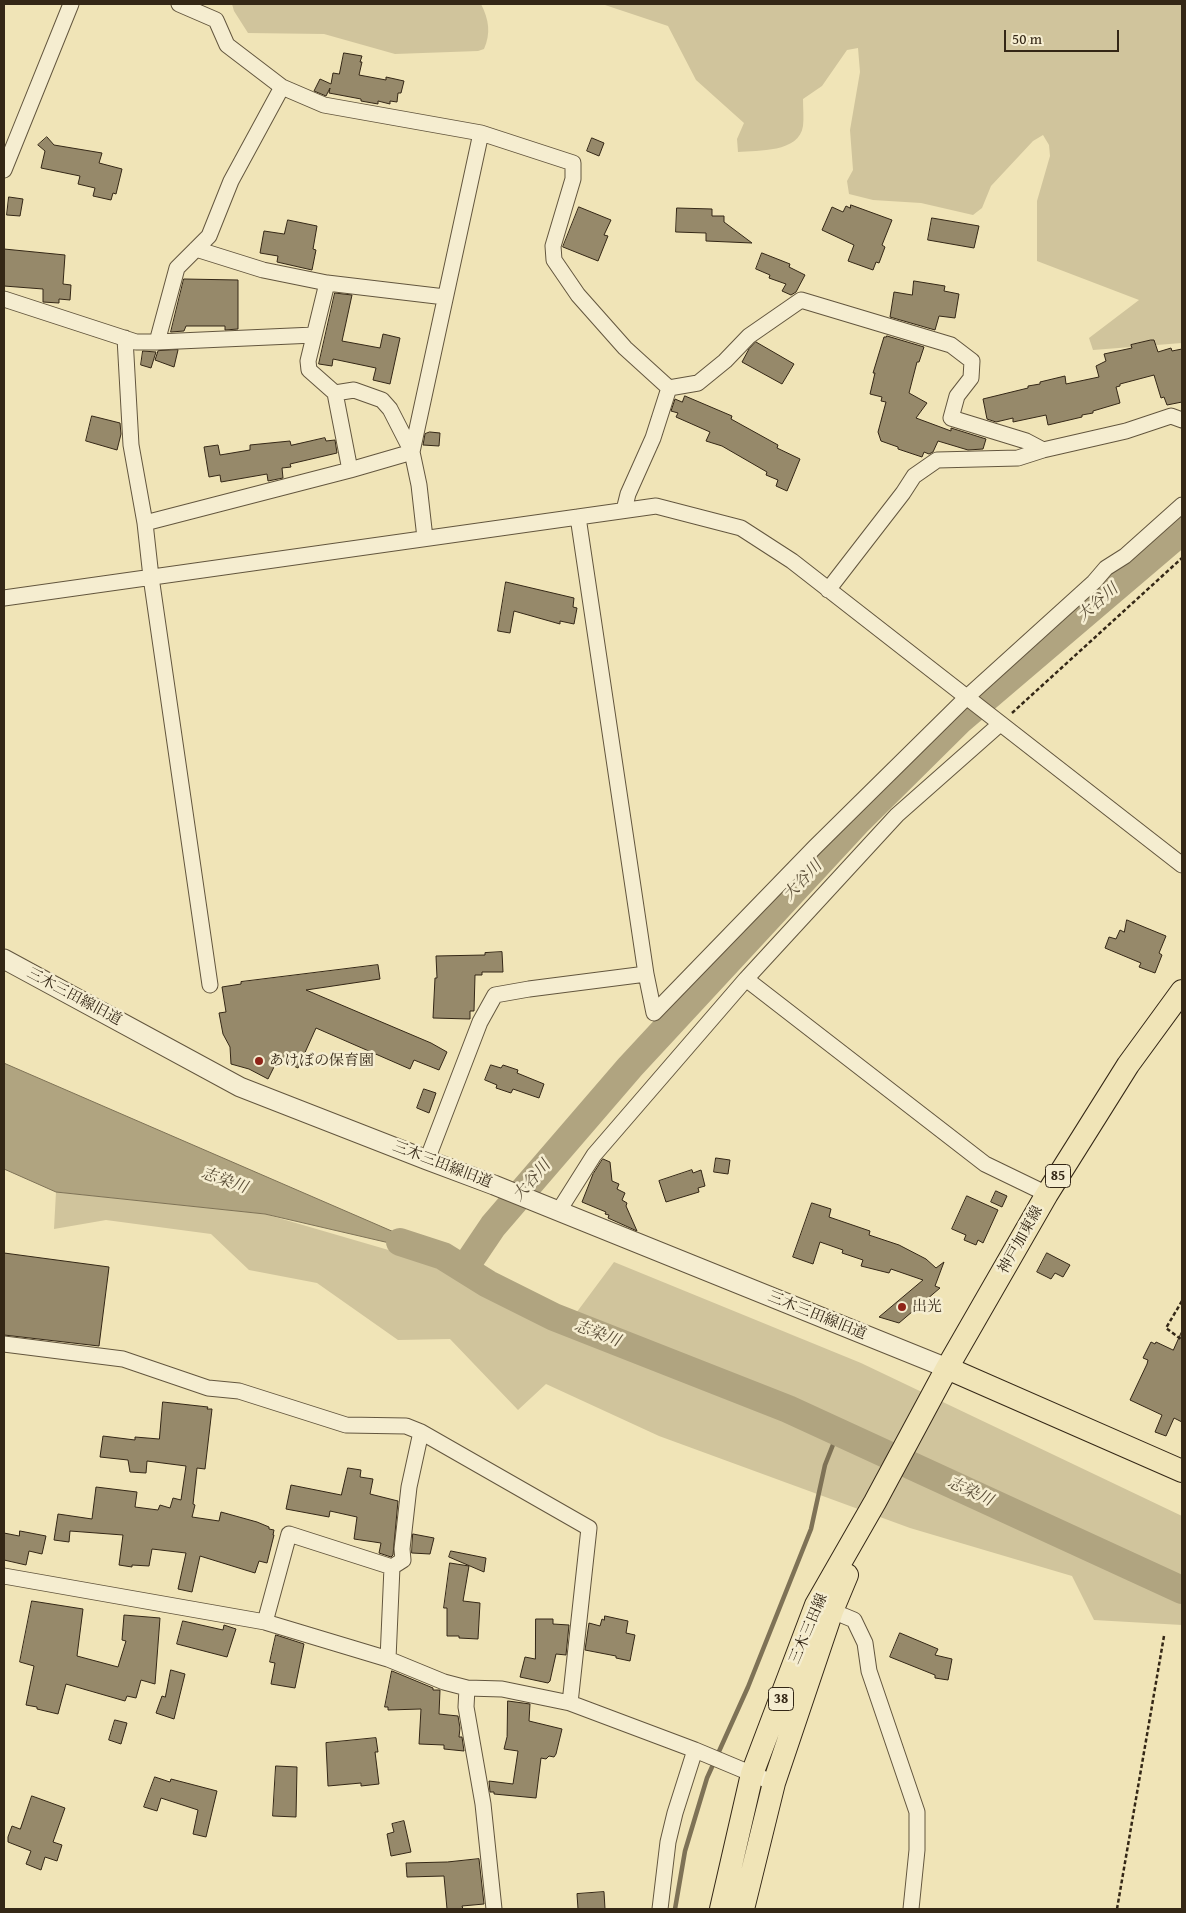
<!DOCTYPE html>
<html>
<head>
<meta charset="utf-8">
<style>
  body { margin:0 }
  #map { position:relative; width:1186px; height:1913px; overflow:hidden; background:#f0e4b7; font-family:"Gentium Book Plus",serif }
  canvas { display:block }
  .frame { position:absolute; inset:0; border:5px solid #342716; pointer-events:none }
  .scale { position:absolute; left:1004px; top:30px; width:115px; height:22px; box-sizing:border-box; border:2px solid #342716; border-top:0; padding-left:6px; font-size:15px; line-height:18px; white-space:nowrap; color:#342716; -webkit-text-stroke:4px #f5edd0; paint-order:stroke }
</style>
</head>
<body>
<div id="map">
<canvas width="1186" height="1913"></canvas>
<div class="frame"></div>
<div class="scale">50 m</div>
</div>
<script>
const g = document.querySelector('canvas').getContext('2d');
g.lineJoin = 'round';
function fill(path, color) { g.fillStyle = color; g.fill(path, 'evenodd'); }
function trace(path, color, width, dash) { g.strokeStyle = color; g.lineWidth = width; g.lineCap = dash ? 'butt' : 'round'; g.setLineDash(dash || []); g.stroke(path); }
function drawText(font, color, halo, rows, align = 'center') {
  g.font = font + ' "Gentium Book Plus","Noto Serif JP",serif'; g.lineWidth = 5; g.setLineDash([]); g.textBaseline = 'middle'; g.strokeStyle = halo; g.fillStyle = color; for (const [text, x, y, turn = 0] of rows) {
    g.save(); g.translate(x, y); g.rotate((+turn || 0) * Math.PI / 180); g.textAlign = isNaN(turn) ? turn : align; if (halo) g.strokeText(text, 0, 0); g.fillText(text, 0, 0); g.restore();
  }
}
fill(new Path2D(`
  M232 4H481C489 20 491 33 484 49L478 51 395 54 324 34 248 33 234 11Z
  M602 4H1182V343L1093 350 1089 338 1139 300 1037 261V201L1050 156 1049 145 1043 135 1033 141 991 186 982 208 973 215 921 203 873 200 849 194 847 181 853 170 850 130 860 72 858 48 847 50 822 86 803 99C803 108 804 118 803 126 799 153 758 150 738 152L737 139 744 123 696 80 668 26Z
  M56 1192 265 1214 416 1258 565 1328 614 1262 861 1363 1182 1516V1625L1094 1620 1072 1576 910 1528 659 1436 546 1384 518 1410 450 1339 398 1340 317 1283 249 1270 211 1234 106 1220 54 1229Z`), '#d0c49c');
const water = new Path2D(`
  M4 1063 6 1064 454 1258 265 1214 56 1192 4 1169Z`);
fill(water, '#b0a480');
trace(water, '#7e7256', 1);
trace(new Path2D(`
  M675 1909 685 1851 707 1778 748 1687 811 1529 825 1465 838 1432`), '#7e7256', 4.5);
trace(new Path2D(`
  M400 1242 443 1256 488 1284 554 1317 788 1409 1182 1590
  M464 1269 493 1226 630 1067 858 821 960 720 1182 531`), '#b0a480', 28);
const building = new Path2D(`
  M344 53 362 56 360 62H362L359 75 386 80V77L404 81 401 93H398L397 102 390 101V104L378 101V104L361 101V99L329 93 330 88 326 96 314 91 320 79 331 84 333 73 339 74Z
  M47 137 54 145 102 153 99 163 122 169 116 194 113 193 111 200 93 196 95 188 78 184 80 176 41 168 45 151 38 145Z
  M592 138 604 143 599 156 587 151Z
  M9 197 23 199 20 216 7 215Z
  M851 205 892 220 882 245 885 247 879 263 876 262 873 270 848 261 854 245 822 230 832 207 843 212 846 206 850 208Z
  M579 207 611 220 604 235 608 236 598 261 563 247Z
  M677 208 712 209V216H724V222L752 243 706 241V233L676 232Z
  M932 218 979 226 974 248 928 240Z
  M288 220 317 226 313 249 316 250 312 270 277 262 278 256 260 253 264 231 284 234Z
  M4 249 65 255 63 284 71 285 70 300 59 299V303L43 302V289L4 286Z
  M762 253 790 264 789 267 805 275 796 292 791 295 782 291 786 284 769 278 770 275 756 269Z
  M184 279 238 280V329L225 330V326H186L184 331 171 332Z
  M914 281 945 286 944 291 959 294 955 318 939 316 935 330 890 317 894 292 912 295Z
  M335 293 352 295 342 341 380 348 383 334 400 338 390 384 373 380 376 368 333 359 332 366 319 364Z
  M887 336 924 347 919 362H917L909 393 927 403 916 418 951 431V428L986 439 983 449 968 450 938 441 933 452 929 454 924 452 922 457 898 449V447L881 441 878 432 886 402 881 401 882 397 870 394 875 373H873L884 337H886Z
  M1151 340H1154L1158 352 1171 348 1172 351 1182 349V402L1167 405 1164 397 1161 398 1154 375 1120 384V386L1116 387 1120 403 1093 411V413L1082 415V417L1048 425 1046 415 1013 422V418L996 422 987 419 983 399 1028 388V386L1040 384V382L1065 376 1066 384 1099 377 1096 366 1106 361 1104 354 1132 348 1131 345Z
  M756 342 794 364 782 384 742 362 749 349Z
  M178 350 174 367 155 360 158 351Z
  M143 351 156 352 151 368 141 365Z
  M685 396 732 416 731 419 778 445 777 448 800 459 787 491 776 486 778 480 766 475 767 472 722 446 706 441 710 432 676 417 678 413 671 411 675 399 682 402Z
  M92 416 120 423 121 434 117 450 86 441Z
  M430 432 440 433 439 446 423 445 425 434Z
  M325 438 326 441 335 440 337 453 290 464 291 467 282 468 283 478 268 481 267 474 221 482 220 475 209 477 204 447 218 445 220 455 250 450V445L290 441 291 445Z
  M506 582 574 598 573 607 577 608 574 624 560 621V624L514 611 510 633 498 631Z
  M1127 920 1166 936 1159 953 1162 955 1155 973 1139 967 1141 963 1105 948 1109 937 1116 939 1120 930 1124 932Z
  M502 952 503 972H482V975H475L474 1011H470V1019L433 1018 435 978H437L436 956 485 955V953Z
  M378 965 380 979 306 990 431 1043 447 1052 439 1070 414 1060 410 1069 316 1028 298 1068 278 1059 268 1079 249 1069 231 1064 230 1047 223 1034 219 1013 226 1012 222 987 241 984V982Z
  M491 1065 501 1068 503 1065 518 1070 517 1073 544 1084 539 1098 513 1089 511 1093 496 1088 497 1085 485 1080Z
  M424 1089 436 1093 429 1113 417 1108Z
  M716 1158 730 1160 728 1174 714 1172Z
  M603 1159 610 1162 612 1181 619 1184 617 1189 625 1193 622 1200 627 1203 626 1206 637 1231 608 1218 609 1215 605 1214 606 1212 582 1202 593 1174Z
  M692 1170 693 1173 701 1170 705 1186 698 1188 699 1192 666 1202 659 1181Z
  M996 1191 1007 1196 1002 1207 991 1202Z
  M967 1196 998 1210 983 1243 978 1240 976 1245 964 1240 966 1235 952 1229Z
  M812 1203 831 1209 829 1217 870 1231 869 1235 899 1245 926 1259 936 1268 944 1262 935 1286 940 1288 899 1323 879 1317 923 1280 891 1269 889 1273 861 1266 863 1260 842 1253 843 1250 820 1242 813 1264 793 1257Z
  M4 1253 109 1267 99 1346 4 1335Z
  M1047 1253 1070 1265 1063 1277 1055 1273 1051 1279 1037 1272Z
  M1182 1331V1422L1174 1418 1166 1436 1155 1432 1162 1415 1130 1400 1147 1364 1148 1360 1143 1358 1151 1342 1155 1344 1156 1342 1173 1350Z
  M163 1402 208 1407 207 1409H212L205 1469 197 1468 193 1504 195 1505 192 1517 219 1521 221 1512 257 1522 269 1527V1529L274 1530 273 1535H274L267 1563 259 1561 255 1573 200 1556 192 1592 178 1589 186 1553 152 1549 149 1566 132 1565V1567L119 1565 123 1535 70 1531 69 1542 54 1540 58 1514 92 1519 96 1487 137 1492 135 1507 158 1510 160 1505 170 1508 173 1498 181 1500 186 1466 147 1461 146 1473 130 1472 128 1460 100 1457 103 1436 135 1440V1437L159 1439Z
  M348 1468 361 1470 360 1477 373 1479 370 1494 398 1501 393 1555 391 1557 379 1553 381 1543 354 1539 357 1517 330 1511 329 1517 286 1509 291 1485 341 1495Z
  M20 1531 46 1536 42 1554 29 1551 26 1565 4 1560V1533L19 1536Z
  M413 1534 434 1538 430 1554 412 1553Z
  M451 1551 486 1558 484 1572 449 1557Z
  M450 1563 469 1566 463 1601 480 1603 478 1639 459 1638V1636H447V1608H444Z
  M32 1601 83 1609 77 1656 118 1667 126 1641 122 1640 124 1615 160 1618 155 1684 141 1680 136 1698 127 1696 125 1701 66 1684 58 1714 37 1709V1707L26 1705 34 1666 20 1662Z
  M605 1616 628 1621 626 1633 635 1635 630 1661 616 1658V1656L585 1650 589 1623 600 1626 602 1619 604 1620Z
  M536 1619H553V1624L569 1625 566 1655 556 1654 550 1681 548 1683 520 1677 525 1657 535 1659Z
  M183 1621 223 1630 224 1625 236 1629 227 1657 177 1644Z
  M900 1633 938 1649 935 1655 952 1659 948 1680 935 1678V1675L890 1657Z
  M276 1635 304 1644 295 1688 271 1684 275 1663 270 1662Z
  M171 1670 185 1674 174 1719 156 1713 162 1696 165 1697Z
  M392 1671 433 1688V1690H440L439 1714 458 1716 460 1728 459 1737H462L464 1751 444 1749V1745L419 1744 421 1709 388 1710V1707H385Z
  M508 1701 530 1704 529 1721 562 1729 556 1754 554 1757 549 1756 546 1759 541 1758 536 1798 494 1794V1792H490L489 1781 513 1784 518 1751 504 1749 507 1737Z
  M115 1720 127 1723 121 1744 109 1740Z
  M376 1738 378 1752H375L379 1784 361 1786V1783L328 1786 326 1743Z
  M276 1766 297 1767 296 1817 273 1816Z
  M155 1777 170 1782 171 1779 217 1791 206 1837 193 1834 198 1810 161 1798 157 1811 144 1807Z
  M32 1796 65 1808 53 1842 62 1845 57 1861 45 1857 41 1870 26 1864 31 1851 8 1842V1837L12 1826 20 1829Z
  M404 1821 411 1852 391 1856 387 1834 394 1832 392 1824Z
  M479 1859 484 1904 462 1906 463 1909H447L444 1876 407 1877 406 1863 447 1862Z
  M604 1892 605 1909H578L577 1894Z`);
fill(building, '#96896a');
trace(building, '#342716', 1);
const minor = new Path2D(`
  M179 4 216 20 227 45 282 87 324 105 481 133 573 163V179L553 246 554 260 578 295 625 348 669 388
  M4 170 71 4
  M196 249 263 270 327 283 445 297
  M327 283 308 361 309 370 335 393 350 470
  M4 299 136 342H157L177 268 209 236 231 181 282 87
  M125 338 131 445 145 523 151 577 210 985
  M157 342 314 335
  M669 388 698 383 725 361 749 336 801 300 951 345 972 361 971 378 957 396 951 418 1026 441 1043 450
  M624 510 628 494 653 438 669 388
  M145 523 350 470 412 452 390 409 382 400 354 390 335 393
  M425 538 419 485 412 452 481 133
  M828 590 903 493 914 476 937 460 1018 458 1043 450 1126 431 1171 416 1182 420
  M4 598 656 506 741 528 792 561 1182 865
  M1000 724 897 815 746 979 985 1164 1047 1194
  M646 974 654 1013 815 847 967 697 1094 582 1106 568 1125 556 1182 505
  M427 1160 480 1022 495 995 529 989 646 974 578 517
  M558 1212 594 1155 746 979
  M4 1344 123 1359 208 1388 239 1391 346 1425 406 1426 421 1432 589 1528 570 1703
  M4 1576 265 1622 388 1659 444 1682 467 1688 502 1689 570 1703 695 1750 774 1783
  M825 1608 854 1620 865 1643 869 1671 917 1812V1850L911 1909
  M265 1622 289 1534 392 1567
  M388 1659 392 1567 403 1560 402 1549 409 1487 421 1432
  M467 1688 466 1707 483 1804 494 1909
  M660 1909 668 1842 675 1813 695 1750`);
const tertiary = new Path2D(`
  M4 959 240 1087 427 1160 494 1185 947 1368`);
const primary = new Path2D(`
  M947 1368 1182 1471
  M721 1909 752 1774 816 1605 875 1502 947 1368 1047 1194 1128 1065 1182 991
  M743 1909 774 1783 832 1611 847 1575`);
trace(minor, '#63563e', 17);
trace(tertiary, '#63563e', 21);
trace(primary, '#342716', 24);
trace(new Path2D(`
  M1012 713 1182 558
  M1182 1301 1166 1328 1182 1340
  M1117 1909 1164 1636`), '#342716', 2.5, [4, 2.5]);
trace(minor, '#f5edd0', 15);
trace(tertiary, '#f5edd0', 19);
trace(primary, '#f0e4b7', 22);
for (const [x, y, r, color] of [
  [259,1061,5,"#8f2418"],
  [902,1307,5,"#8f2418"]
]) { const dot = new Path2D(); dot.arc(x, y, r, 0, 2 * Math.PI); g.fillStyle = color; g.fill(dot); trace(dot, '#f5edd0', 2); }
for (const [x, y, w] of [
  [1058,1176,25],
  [781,1699,25]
]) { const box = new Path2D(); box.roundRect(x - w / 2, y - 11.5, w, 23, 4); g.fillStyle = '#f5edd0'; g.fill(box); trace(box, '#342716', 1); }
drawText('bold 14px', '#342716', null, [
  ["85",1058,1176],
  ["38",781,1699]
]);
drawText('15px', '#342716', '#f5edd0', [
  ["三木三田線旧道",74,997,28],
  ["三木三田線旧道",442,1165,21],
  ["神戸加東線",1021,1240,-61],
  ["三木三田線旧道",817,1316,22],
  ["三木三田線",809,1629,-67]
]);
drawText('15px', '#342716', '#f5edd0', [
  ["あけぼの保育園",269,1061],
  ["出光",912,1307]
], 'left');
drawText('italic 16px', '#594c36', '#f5edd0', [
  ["大谷川",1098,603,-41],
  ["大谷川",803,881,-47],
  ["志染川",224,1181,19],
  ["大谷川",532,1181,-49],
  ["志染川",597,1334,21],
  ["志染川",970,1492,25]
]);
</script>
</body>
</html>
